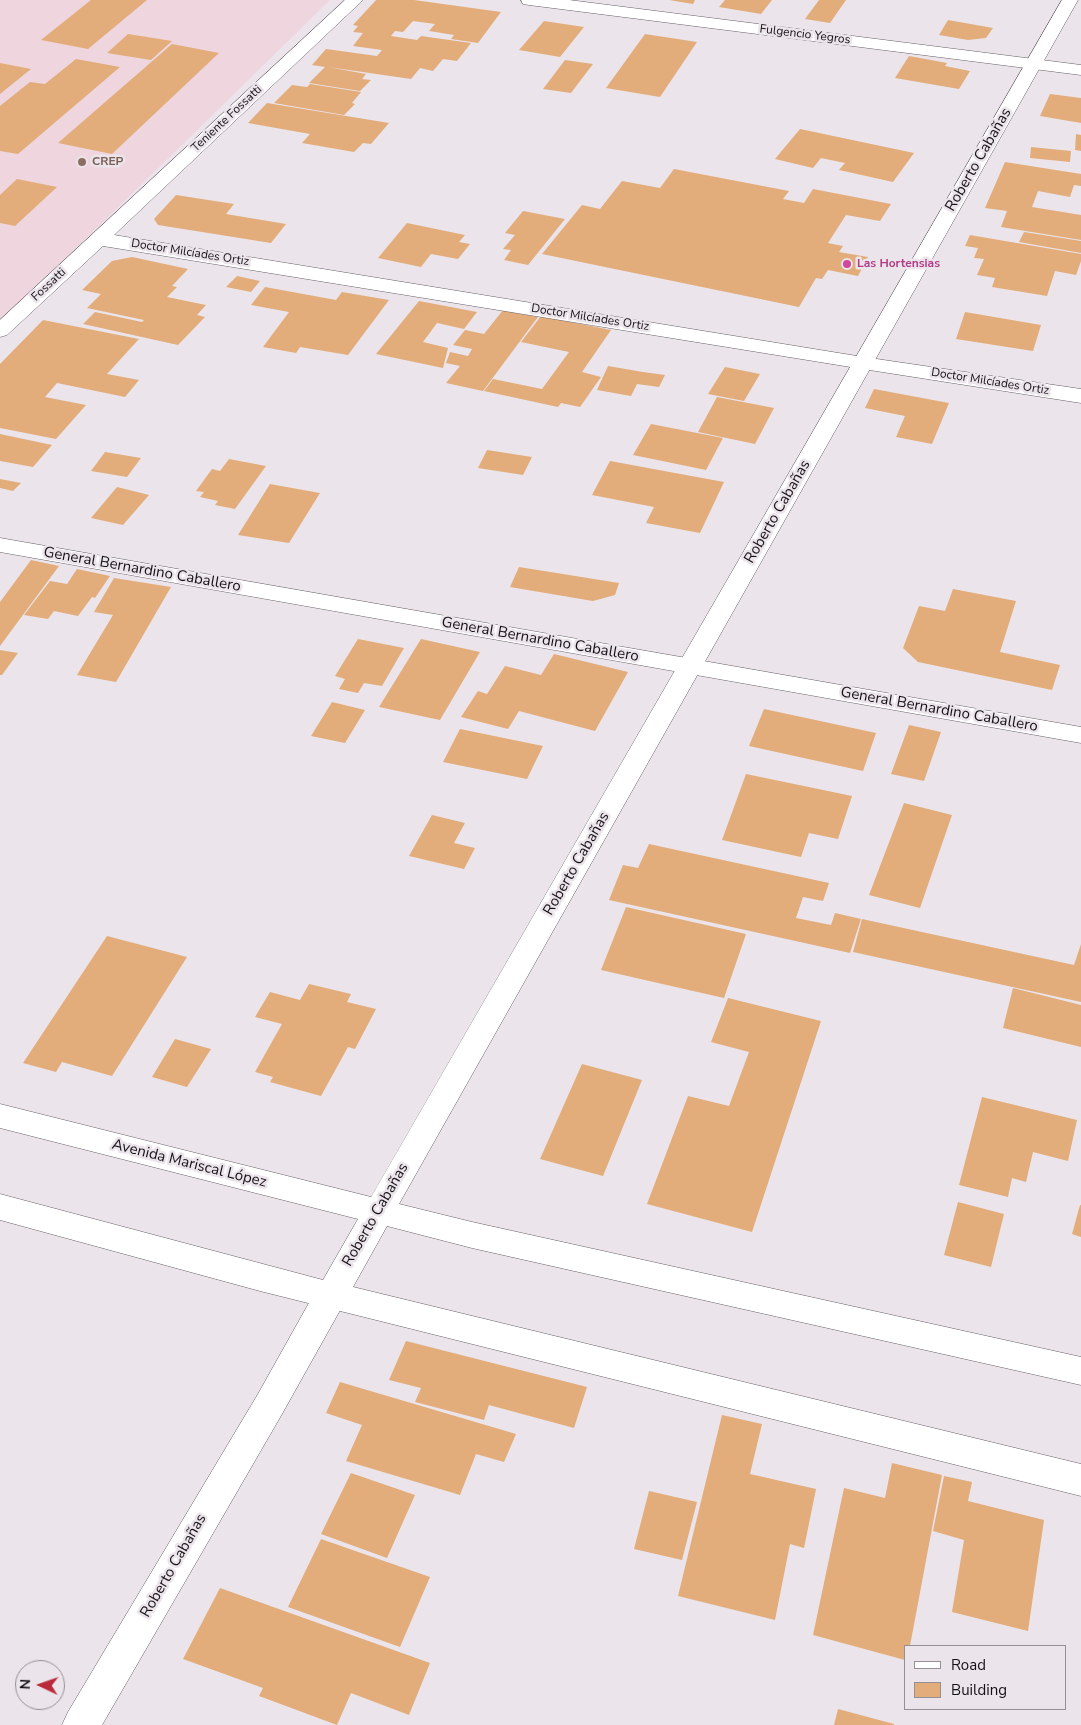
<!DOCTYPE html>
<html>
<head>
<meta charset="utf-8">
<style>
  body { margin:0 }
  #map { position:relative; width:1081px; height:1725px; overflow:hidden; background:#ebe4eb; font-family:"Nunito Sans",sans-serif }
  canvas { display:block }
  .legend { position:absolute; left:904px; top:1645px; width:162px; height:65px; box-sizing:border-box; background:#ebe4eb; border:1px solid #959095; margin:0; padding:6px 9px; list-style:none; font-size:15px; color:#141214 }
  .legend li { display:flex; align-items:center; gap:10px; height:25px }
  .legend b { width:25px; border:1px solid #959095 }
  .north { position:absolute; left:15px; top:1660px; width:50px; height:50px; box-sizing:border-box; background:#ebe4eb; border:1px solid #959095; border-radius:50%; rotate:273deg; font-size:14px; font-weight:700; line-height:20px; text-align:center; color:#141214 }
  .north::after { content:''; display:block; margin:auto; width:18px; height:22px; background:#bb2a3b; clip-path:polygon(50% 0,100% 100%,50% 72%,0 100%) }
</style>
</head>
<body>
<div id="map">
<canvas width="1081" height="1725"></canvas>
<ul class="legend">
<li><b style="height:6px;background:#fff"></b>Road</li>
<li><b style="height:14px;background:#e2ad7a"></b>Building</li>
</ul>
<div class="north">N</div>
</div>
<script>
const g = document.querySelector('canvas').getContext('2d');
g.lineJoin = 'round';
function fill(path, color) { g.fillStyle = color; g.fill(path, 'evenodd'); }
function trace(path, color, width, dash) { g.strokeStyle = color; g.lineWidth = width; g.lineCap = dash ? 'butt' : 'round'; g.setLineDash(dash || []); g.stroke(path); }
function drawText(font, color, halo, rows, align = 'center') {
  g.font = font + ' "Nunito Sans",sans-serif'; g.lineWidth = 5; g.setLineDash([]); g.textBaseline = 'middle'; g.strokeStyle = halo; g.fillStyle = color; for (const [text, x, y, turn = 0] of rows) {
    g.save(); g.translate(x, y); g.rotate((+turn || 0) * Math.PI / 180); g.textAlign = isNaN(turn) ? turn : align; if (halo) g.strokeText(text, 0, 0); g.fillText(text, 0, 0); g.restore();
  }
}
fill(new Path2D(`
  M0 0H330L0 323Z`), '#efd5dd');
fill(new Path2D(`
  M91 0H147L88 49 41 40Z
  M376 0H414L501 12 478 43 451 39 454 35 429 31 435 24 413 21 403 32 395 31 391 36 417 40 421 36 471 43 457 61 443 59 433 71 420 68 411 79 328 67 366 74 362 79 371 80 360 91 309 83 325 67 312 65 326 49 377 56 382 50 353 46 363 33 353 32 358 26 353 25Z
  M669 0H695L693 4Z
  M725 0H772L761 14 719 7Z
  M819 0H846L830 23 805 19Z
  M948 20 993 28 986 38 968 40 939 35Z
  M544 21 584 27 560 57 519 50Z
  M128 34 172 41 151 60 107 53Z
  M645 34 697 42 660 97 606 88Z
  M172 44 219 53 112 154 58 143Z
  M909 56 947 63 945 66 970 71 959 89 895 78Z
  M76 59 120 67 18 154 0 151V106L30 82 45 84Z
  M565 60 593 64 571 93 543 89Z
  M0 63 31 69 0 94Z
  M310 84 361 92 352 103 355 104 344 115 274 103 292 85 307 87Z
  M1050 94 1081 98V123L1040 116Z
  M267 103 389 123 371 144 363 143 354 152 302 143 310 134 248 123Z
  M800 129 914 153 893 182 839 170 845 163 821 158 813 168 775 159Z
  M1076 134 1081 135V151L1075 150Z
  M1031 147 1071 151 1070 162 1030 158Z
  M1005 162 1081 174V186L1074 185 1070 197 1038 191 1032 207 1081 215V240L1001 227 1007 211 985 208Z
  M674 169 789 191 783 199 804 203 813 189 891 204 880 221 846 215 828 243 843 246 839 252 868 257 858 276 828 270 822 279 816 278 799 307 542 254 582 205 600 209 622 181 660 188Z
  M17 179 57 187 15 226 0 223V195Z
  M176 195 234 204 226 214 286 224 271 243 158 225 154 219Z
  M523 211 565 219 528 265 504 260 511 250 503 249 515 235 505 233Z
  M407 223 465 235 459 242 470 244 458 259 431 254 421 267 378 258Z
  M1024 232 1081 241V253L1019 242Z
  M970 235 1081 254V261L1076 275 1055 271 1047 296 992 287 995 278 977 275 984 259 974 258 978 248 965 246Z
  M132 257 188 269 172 286 177 287 167 297 206 305 197 315 205 317 178 345 83 324 95 312 142 322 144 320 87 308 101 294 82 290 112 261Z
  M237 276 260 281 251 292 226 287Z
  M265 287 336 300 342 292 389 300 348 355 300 347 296 353 263 347 289 312 251 305Z
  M419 301 477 312 464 329 437 323 423 342 448 348 443 368 376 354Z
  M503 310 538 317 483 391 446 383 460 366 446 363 450 352 468 356 472 349 453 345 465 330 484 334Z
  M965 312 1041 325 1033 351 956 339Z
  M541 316 611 330 582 372 601 377 580 407 561 403 558 407 484 391 493 379 542 389 569 352 521 342Z
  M43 320 139 339 107 374 139 380 125 397 57 383 45 397 86 405 56 439 0 428V364Z
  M608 366 643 372 665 375 659 387 637 384 631 396 597 390Z
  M725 367 760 374 744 401 708 394Z
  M874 389 949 403 932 444 896 437 905 416 865 408Z
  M717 397 774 408 755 444 698 432Z
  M651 424 723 438 706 470 633 455Z
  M0 434 52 445 33 467 0 461Z
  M487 450 532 457 523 475 478 468Z
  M105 452 141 458 127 477 91 471Z
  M229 459 266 466 235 509 215 505 218 501 200 497 204 492 196 491 212 469 220 471Z
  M610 461 724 482 700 533 646 523 654 507 592 495Z
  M0 479 21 483 13 491 0 488Z
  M270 484 320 493 289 543 238 535Z
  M117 487 149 495 123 525 91 518Z
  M31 560 59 566 0 646V602Z
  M519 567 619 583 615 595 593 601 510 587Z
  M77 569 110 576 95 598 92 597 78 616 54 611 48 619 24 615 50 581 67 584Z
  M114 578 171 587 116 682 77 675 113 615 94 612Z
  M953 589 1016 601 1000 652 1060 665 1052 690 918 662 903 648 919 606 945 611Z
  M358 639 404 648 382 686 364 683 358 693 339 689 345 679 335 676Z
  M421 639 480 652 440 720 379 707Z
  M0 650 18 653 2 675H0Z
  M554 654 628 672 595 731 519 711 508 729 461 717 478 691 487 694 505 666 541 675Z
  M332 702 365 710 345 743 311 736Z
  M764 709 876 733 863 771 749 746Z
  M909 725 941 732 924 781 891 774Z
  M460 729 543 746 527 779 443 762Z
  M746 774 852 796 838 839 809 833 801 857 722 840Z
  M904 803 952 815 920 908 869 895Z
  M432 815 465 823 454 843 475 848 464 869 409 856Z
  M649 844 829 883 823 901 803 897 796 918 831 925 835 913 861 919 850 953 609 900 623 865 638 868Z
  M626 907 746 934 724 998 601 970Z
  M862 919 1074 965 1081 944V1002L853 952Z
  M107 936 187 957 112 1076 62 1062 56 1072 23 1063Z
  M309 984 351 994 347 1002 376 1009 355 1049 348 1047 321 1096 270 1082 273 1077 255 1072 282 1024 255 1017 270 992 300 1000Z
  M1013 988 1081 1005V1047L1003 1028Z
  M728 998 821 1021 752 1232 647 1204 688 1096 729 1106 749 1052 711 1042Z
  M175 1039 211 1049 187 1087 152 1077Z
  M582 1064 642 1080 603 1176 540 1159Z
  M982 1097 1077 1120 1068 1161 1033 1152 1026 1182 1012 1178 1008 1197 959 1185Z
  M958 1202 1004 1214 991 1267 944 1255Z
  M1080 1205H1081V1237L1072 1234Z
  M406 1341 587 1387 574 1428 489 1405 484 1420 415 1402 421 1388 389 1380Z
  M340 1382 516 1434 504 1462 476 1454 460 1495 346 1461 362 1425 326 1413Z
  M722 1415 762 1424 750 1474 816 1489 804 1548 790 1544 775 1620 678 1596Z
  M892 1463 942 1475 910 1646H905V1660L813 1635 844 1488 885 1498Z
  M351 1473 415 1495 387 1558 321 1534Z
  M944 1476 972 1482 968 1501 1044 1520 1028 1631 952 1612 964 1540 933 1531Z
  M649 1491 697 1502 682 1560 634 1549Z
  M321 1539 430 1577 400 1647 288 1607Z
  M220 1588 430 1663 409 1715 351 1693 337 1725 259 1696 263 1688 183 1659Z
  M838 1709 894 1724V1725H834Z`), '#e2ad7a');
const street = new Path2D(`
  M345 0H363L114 235 863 357 1081 389V403L863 369 103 246 7 335 0 337V320Z
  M521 0H569L1081 65V75L529 5 523 4Z
  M0 538 1081 727V743L0 552Z
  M331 1281 343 1285 347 1295 343 1305 282 1414 102 1725H62L68 1712 258 1394 319 1285Z`);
const secondary = new Path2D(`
  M1062 0H1078L399 1204 472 1222 1081 1357V1385L472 1248 387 1226 353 1287 1081 1464V1496L260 1291 0 1220V1194L323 1280 358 1219 0 1128V1104L371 1197Z`);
trace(street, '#666066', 1);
trace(secondary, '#666066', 1);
fill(street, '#fff');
fill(secondary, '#fff');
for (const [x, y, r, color] of [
  [82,162,5,"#8d6e63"],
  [847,264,5,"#d1479c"]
]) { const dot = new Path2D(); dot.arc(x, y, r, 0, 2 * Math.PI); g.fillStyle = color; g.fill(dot); trace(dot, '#ebe4eb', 2); }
drawText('12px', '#141214', '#ebe4eb', [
  ["Fulgencio Yegros",805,35,7],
  ["Teniente Fossatti",227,119,-43],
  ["Doctor Milcíades Ortiz",190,253,9],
  ["Fossatti",49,285,-43],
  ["Doctor Milcíades Ortiz",590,318,9],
  ["Doctor Milcíades Ortiz",990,382,9]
]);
drawText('bold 12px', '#785e54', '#ebe4eb', [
  ["CREP",92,162]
], 'left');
drawText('bold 12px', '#b23c85', '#ebe4eb', [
  ["Las Hortensias",857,264]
], 'left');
drawText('15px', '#141214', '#ebe4eb', [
  ["Roberto Cabañas",979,160,-60],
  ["Roberto Cabañas",778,512,-60],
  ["General Bernardino Caballero",142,570,10],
  ["General Bernardino Caballero",540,640,10],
  ["General Bernardino Caballero",939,710,10],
  ["Roberto Cabañas",577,864,-60],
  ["Avenida Mariscal López",189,1164,14],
  ["Roberto Cabañas",376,1215,-60],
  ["Roberto Cabañas",174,1566,-60]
]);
</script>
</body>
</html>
